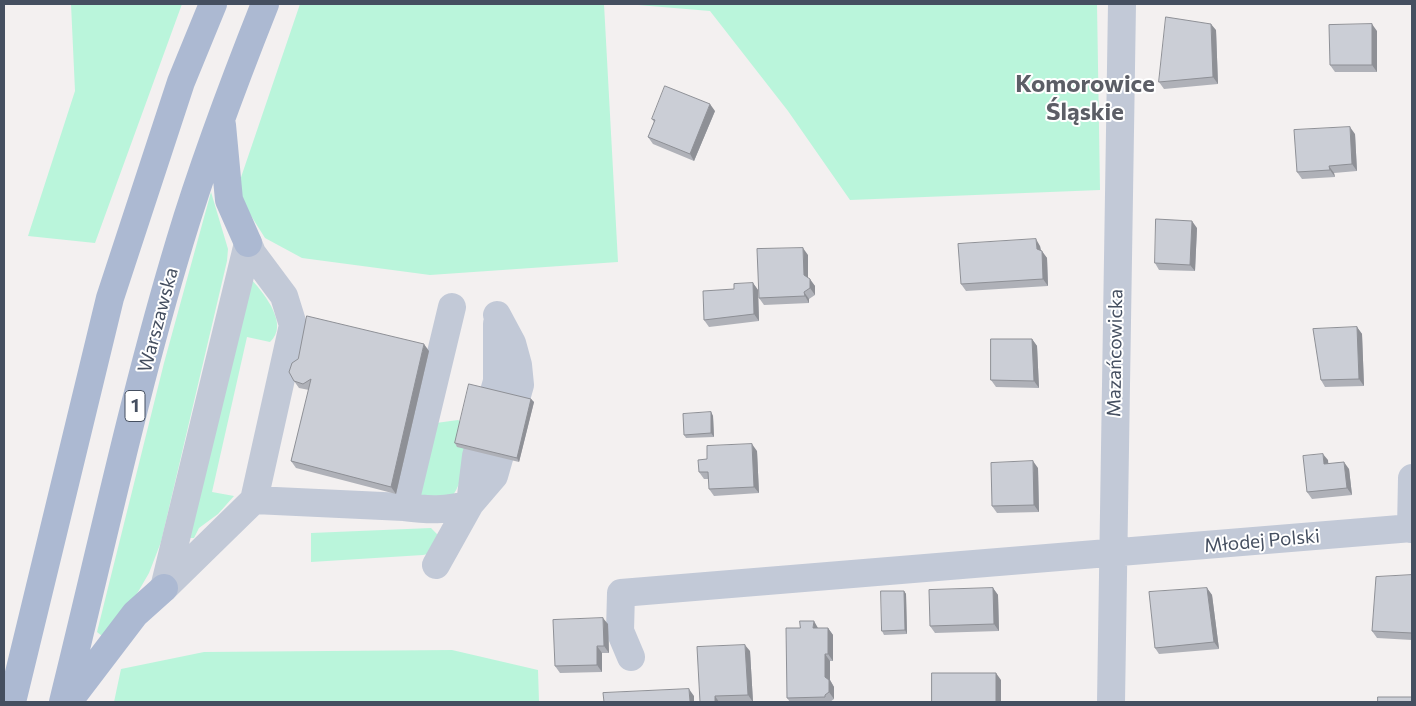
<!DOCTYPE html>
<html>
<head>
<meta charset="utf-8">
<style>
  body { margin:0 }
  #map { position:relative; width:1416px; height:706px; overflow:hidden; background:#f3f0f0; font-family:Commissioner,sans-serif }
  canvas { display:block }
  .frame { position:absolute; inset:0; border:5px solid #454f60; pointer-events:none }
</style>
</head>
<body>
<div id="map">
<canvas width="1416" height="706"></canvas>
<div class="frame"></div>
</div>
<script>
const g = document.querySelector('canvas').getContext('2d');
g.lineJoin = 'round';
function fill(path, color) { g.fillStyle = color; g.fill(path, 'evenodd'); }
function trace(path, color, width, dash) { g.strokeStyle = color; g.lineWidth = width; g.lineCap = dash ? 'butt' : 'round'; g.setLineDash(dash || []); g.stroke(path); }
function drawText(font, color, halo, rows, align = 'center') {
  g.font = font + ' Commissioner,sans-serif'; g.lineWidth = 4; g.setLineDash([]); g.textBaseline = 'middle'; g.strokeStyle = halo; g.fillStyle = color; for (const [text, x, y, turn = 0] of rows) {
    g.save(); g.translate(x, y); g.rotate((+turn || 0) * Math.PI / 180); g.textAlign = isNaN(turn) ? turn : align; if (halo) g.strokeText(text, 0, 0); g.fillText(text, 0, 0); g.restore();
  }
}
fill(new Path2D(`
  M71 4H182L95 243 28 236 75 91Z
  M300 4H604L618 262 430 275 302 258 265 238 236 192Z
  M626 4H1097L1100 190 850 200 788 111 710 11Z
  M211 192 228 249 227 261 161 542 149 573 138 592 119 618 102 636 97 632 164 363Z
  M252 280C266 296 289 325 270 342L247 337 212 492 234 496 218 514 199 528 194 538H188Z
  M458 420 461 422C463 430 468 441 468 450 467 463 459 490 450 499L413 496 436 423Z
  M431 528 438 535 428 554 423 555 311 562V533Z
  M452 650 538 670 539 702H114L121 669 204 652Z`), '#baf5db');
trace(new Path2D(`
  M254 500 404 507 452 307
  M404 507C427 510 447 511 470 504L476 456 497 381V324
  M1411 529 1412 478
  M436 565 470 504 494 476 520 385 518 365 512 343 497 315
  M164 588 254 500 293 325 284 296 252 253 248 243
  M164 588 248 243
  M631 657 620 631 621 593 1412 528
  M1111 702 1122 4`), '#c2c9d7', 28);
trace(new Path2D(`
  M222 125 229 200 248 243
  M12 702 110 298 181 82 213 4
  M63 702C101 549 134 393 180 241 204 161 234 82 265 4
  M68 702 135 614 164 588`), '#acb9d2', 28);
fill(new Path2D(`
  M1216 30 1218 84 1164 89 1159 82Z
  M1377 31V72H1335L1330 65Z
  M715 111 694 161 653 144 648 137 654 122 652 119Z
  M1355 134 1357 171 1334 173 1335 177 1302 179 1297 172Z
  M1197 228 1195 271 1159 270 1155 263Z
  M1040 246 1041 251 1047 258 1048 286 966 291 961 284Z
  M808 255V278L815 286V295L809 299V303L764 305 759 298Z
  M753 283 758 290 759 321 709 327 704 320Z
  M1357 327 1362 334 1364 386 1325 387 1321 380Z
  M1032 339 1037 346 1039 388 996 387 991 380Z
  M429 351 396 494 296 468 291 461 309 390 299 388 294 381Z
  M531 399 534 402 519 462 457 447 455 443Z
  M711 412 713 416 714 437 686 438 684 435Z
  M757 451 759 493 714 496 709 489V479H704L699 472 707 459Z
  M1328 460V463L1349 469 1352 495 1312 499 1307 492Z
  M1038 468 1039 512 997 513 992 506Z
  M1412 575V640L1377 638 1372 631Z
  M993 588 998 595 999 631 935 633 930 626Z
  M1207 588 1212 595 1219 649 1159 654 1155 648Z
  M904 591 906 594 907 634 884 635 882 631Z
  M608 624 609 653H602V672L560 673 555 666Z
  M818 628H828L833 635V661H830V680L834 687V699L830 702H790L787 698Z
  M750 651 753 702H700Z`), '#afb1b8');
fill(new Path2D(`
  M1211 24 1216 30 1218 84 1213 77Z
  M1372 24 1377 31V72L1372 65Z
  M710 104 715 111 694 161 690 154Z
  M1350 127 1355 134 1357 171 1352 164Z
  M1329 166 1334 173 1335 177 1330 170Z
  M1192 221 1197 228 1195 271 1190 265Z
  M1036 239 1040 246 1042 256 1037 249Z
  M803 248 808 255V282L804 275Z
  M1042 251 1047 258 1048 286 1043 279Z
  M810 279 815 286V295L810 288Z
  M753 283 758 290 759 321 754 314Z
  M804 292 809 299V303L805 296Z
  M1357 327 1362 334 1364 386 1359 379Z
  M1032 339 1037 346 1039 388 1034 381Z
  M424 344 429 351 396 494 391 487Z
  M531 399 534 402 519 462 517 458Z
  M711 412 713 416 714 437 711 433Z
  M752 444 757 451 759 493 754 487Z
  M1323 454 1328 460 1329 471 1324 464Z
  M1033 461 1038 468 1039 512 1034 505Z
  M1344 462 1349 469 1352 495 1347 488Z
  M993 588 998 595 999 631 994 624Z
  M1207 588 1212 595 1219 649 1214 642Z
  M904 591 906 594 907 634 905 630Z
  M603 618 608 624 609 653 604 646Z
  M814 621 818 628H813Z
  M828 628 833 635V661L828 654Z
  M745 645 750 651 753 702 748 695Z
  M597 646 602 653V672L597 665Z
  M825 654 830 661V680L834 687V699L829 692 825 677Z
  M996 673 1001 680V702H996Z
  M689 689 694 696V702H690Z
  M715 696 719 702H715Z`), '#8e9096');
const building = new Path2D(`
  M1166 17 1211 24 1213 77 1159 82Z
  M1372 24V65H1330L1329 25Z
  M665 86 710 104 690 154 648 137 655 120 652 119Z
  M1350 127 1352 164 1329 166 1330 170 1297 172 1294 130Z
  M1156 219 1192 221 1190 265 1155 263Z
  M1036 239 1037 249 1042 251 1043 279 961 284 958 244Z
  M803 248 804 275 810 279V288L804 292 805 296 759 298 757 249Z
  M753 283 754 314 704 320 703 291 734 289V284Z
  M307 316 424 344 391 487 291 461 311 379 303 384 294 381 289 372 292 363 298 359Z
  M1357 327 1359 379 1321 380 1313 329Z
  M991 339H1032L1034 381 991 380Z
  M469 384 531 399 517 458 455 443Z
  M711 412V433L684 435 683 414Z
  M752 444 754 487 709 489 708 472H699L698 460 707 459V446Z
  M1323 454 1324 464 1344 462 1347 488 1307 492 1303 456Z
  M1033 461 1034 505 992 506 991 463Z
  M1412 575V633L1372 631 1376 577Z
  M993 588 994 624 930 626 929 590Z
  M1207 588 1214 642 1155 648 1149 592Z
  M881 591H904L905 630 882 631Z
  M603 618 604 646H597V665L555 666 553 620Z
  M800 621H814L813 628H828V654H825V677L829 680V692L825 695V697L787 698 786 628H800Z
  M745 645 748 695 715 696V702H700L697 647Z
  M932 673H996V702H932Z
  M689 689 690 702H604L603 693Z
  M1378 697H1412V702H1378Z`);
fill(building, '#cbced6');
trace(building, '#8e9096', 1);
for (const [x, y, w] of [
  [135,406,20]
]) { const box = new Path2D(); box.roundRect(x - w / 2, y - 15.5, w, 31, 4); g.fillStyle = '#fff'; g.fill(box); trace(box, '#454f60', 1); }
drawText('bold 18px', '#454f60', null, [
  ["1",135,406]
]);
drawText('19px', '#454f60', '#fff', [
  ["Warszawska",158,320,-75],
  ["Mazańcowicka",1115,353,-89],
  ["Młodej Polski",1262,541,-5]
]);
drawText('bold 24px', '#5c5e66', '#fff', [
  ["Komorowice",1085,84],
  ["Śląskie",1085,112]
]);
</script>
</body>
</html>
